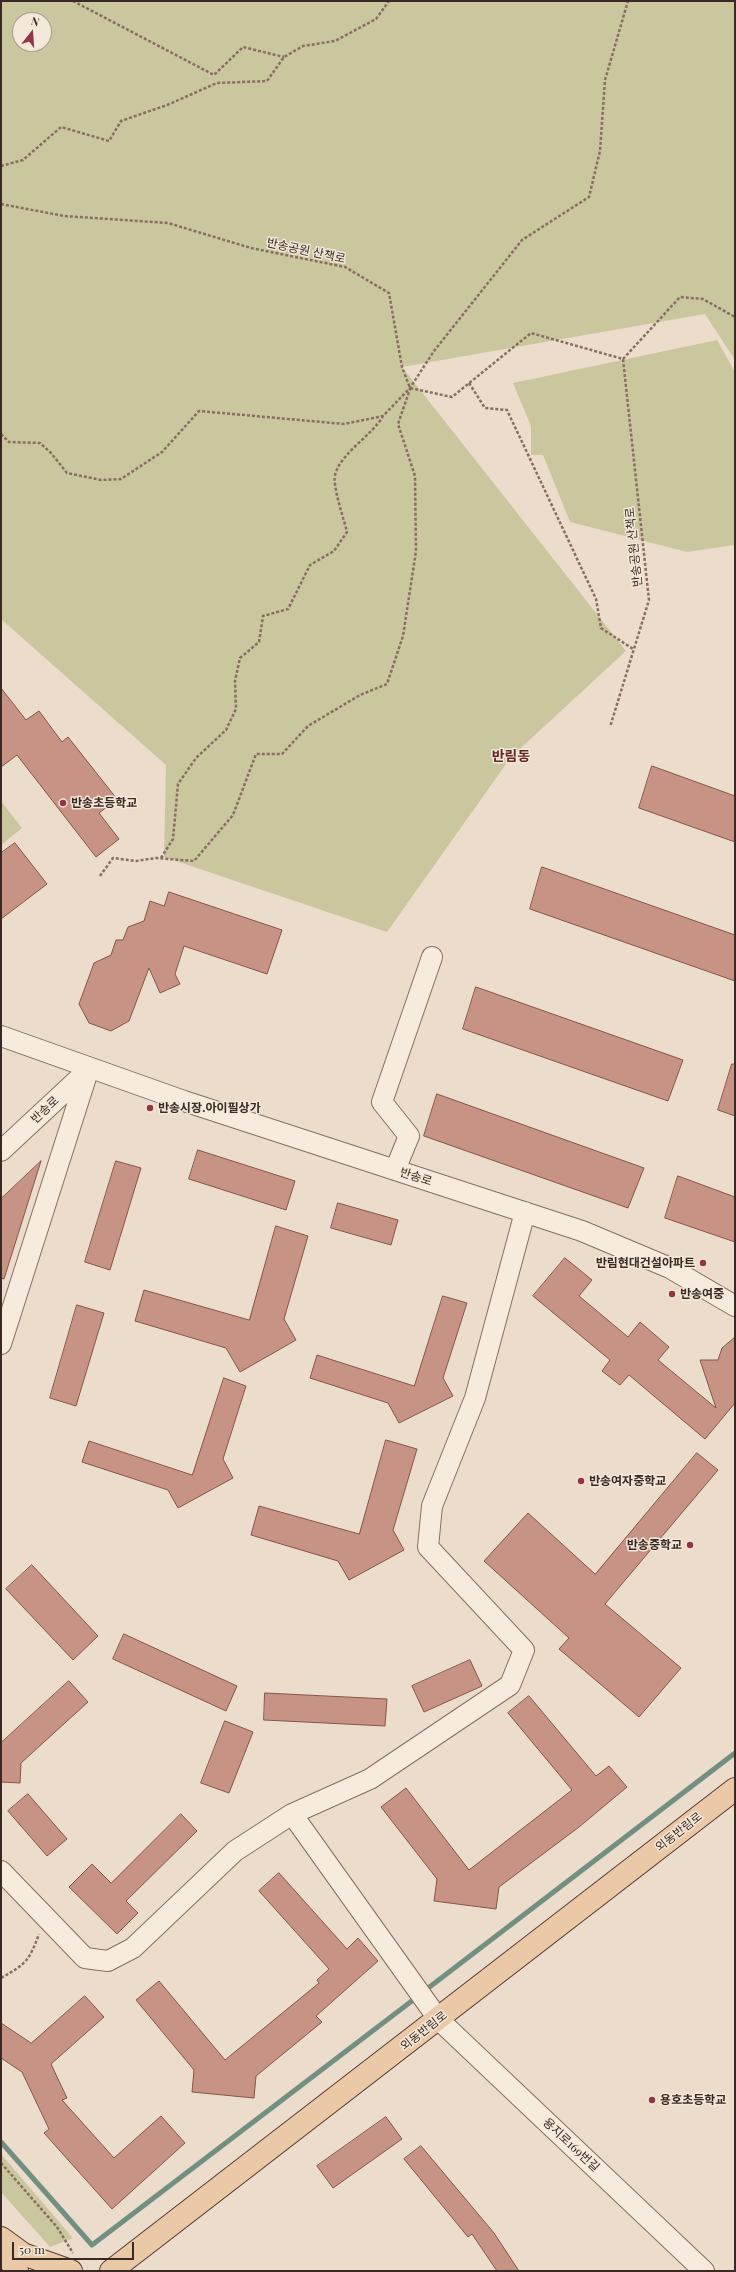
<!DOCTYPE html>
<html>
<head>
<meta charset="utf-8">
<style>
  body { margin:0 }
  #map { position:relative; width:736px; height:2272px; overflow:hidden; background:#ecdccb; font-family:"Playfair Display",serif }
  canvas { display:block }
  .frame { position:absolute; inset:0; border:2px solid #3a2922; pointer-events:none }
  .north { position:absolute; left:12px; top:12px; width:40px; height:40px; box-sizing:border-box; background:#f4e8da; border:1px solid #aa9c90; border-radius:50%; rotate:17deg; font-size:11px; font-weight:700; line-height:16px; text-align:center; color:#3a2922 }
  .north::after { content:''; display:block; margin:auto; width:14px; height:18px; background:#923547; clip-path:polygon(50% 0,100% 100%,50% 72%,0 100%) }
  .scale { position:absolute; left:12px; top:2242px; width:122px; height:18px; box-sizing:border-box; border:2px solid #3a2922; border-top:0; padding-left:5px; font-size:12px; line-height:14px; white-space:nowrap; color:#3a2922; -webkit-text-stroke:3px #f4e8da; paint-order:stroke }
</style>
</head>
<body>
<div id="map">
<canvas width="736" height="2272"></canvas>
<div class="frame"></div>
<div class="north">N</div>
<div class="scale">50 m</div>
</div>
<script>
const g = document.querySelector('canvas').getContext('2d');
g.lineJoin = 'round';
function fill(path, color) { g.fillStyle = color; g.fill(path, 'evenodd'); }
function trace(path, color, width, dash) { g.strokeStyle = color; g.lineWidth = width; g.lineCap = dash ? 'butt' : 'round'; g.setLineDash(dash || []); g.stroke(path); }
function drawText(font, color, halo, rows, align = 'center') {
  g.font = font + ' "Playfair Display","Noto Sans KR",serif'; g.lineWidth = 3; g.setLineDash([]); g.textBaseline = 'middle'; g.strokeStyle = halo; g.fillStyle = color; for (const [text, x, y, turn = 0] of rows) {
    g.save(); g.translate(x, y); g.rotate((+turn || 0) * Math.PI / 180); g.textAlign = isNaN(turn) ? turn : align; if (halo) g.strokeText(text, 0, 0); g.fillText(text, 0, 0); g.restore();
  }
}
fill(new Path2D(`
  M1 1H735V360L705 314 402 367 626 651 511 757 387 932 164 857 166 765 1 619ZM20 20H44V44H20Z
  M717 340 735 372V545L687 552 570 522 543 455H531V426L513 383Z
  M1 801 22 828 1 845Z
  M1 2154 73 2238 50 2247 1 2192Z`), '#cac79f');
trace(new Path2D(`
  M423 1992 735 1753
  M1 2142 92 2245 417 1997`), '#728f82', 5);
const building = new Path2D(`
  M1 688 26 720 39 711 62 742 68 737 117 799 99 813 119 839 96 857 17 755 1 767Z
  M652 766 735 796V842L639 808Z
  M15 843 47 884 1 919V853Z
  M542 867 735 935V981L530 909Z
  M169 892 282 930 267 974 184 946 175 974 180 984 160 993 149 968 129 1021 111 1031 89 1023 79 1004 94 963 111 955 116 940H123L128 927 144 921 150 901 164 906Z
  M476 987 683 1060 668 1101 463 1029Z
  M732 1064H735V1116L718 1110Z
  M437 1094 644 1168 628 1208 424 1136Z
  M198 1150 295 1181 286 1210 189 1179Z
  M41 1161 4 1279 1 1278V1199Z
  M116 1161 141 1168 110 1270 85 1262Z
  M678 1176 735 1197V1242L665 1218Z
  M338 1203 398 1220 391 1245 331 1228Z
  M276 1226 308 1236 284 1319 296 1340 240 1372 226 1348 135 1321 144 1290 249 1320Z
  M565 1258 592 1280 579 1296 628 1337 640 1322 669 1347 658 1360 716 1408 700 1360H718L722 1348 735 1337V1403L705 1439 629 1375 620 1385 602 1371 610 1360 533 1296Z
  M443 1296 467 1303 443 1378 453 1396 399 1423 388 1403 310 1378 317 1355 414 1386Z
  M77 1305 104 1313 76 1406 50 1398Z
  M224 1378 246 1386 223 1459 233 1478 178 1508 168 1490 82 1462 89 1441 192 1475Z
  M386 1440 417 1449 393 1530 404 1550 349 1580 338 1561 251 1535 259 1506 359 1534Z
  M697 1453 718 1470 605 1604 681 1668 639 1717 559 1649 569 1638 484 1561 528 1513 595 1574Z
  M32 1565 98 1636 73 1660 6 1589Z
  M124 1634 237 1686 226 1711 113 1659Z
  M470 1660 482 1686 424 1712 412 1686Z
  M69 1681 88 1702 21 1763 20 1783 1 1782V1743Z
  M265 1693 387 1699 385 1726 264 1720Z
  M529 1696 596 1776 609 1766 627 1787 579 1827 499 1887 496 1909 434 1901 437 1879 381 1807 406 1788 469 1870 572 1790 508 1713Z
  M225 1721 253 1732 229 1793 201 1783Z
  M28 1794 67 1839 47 1856 8 1811Z
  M181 1814 197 1831 126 1901 138 1913 117 1934 69 1887 92 1864 111 1883Z
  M279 1873 347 1949 358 1938 378 1961 316 2016 322 2022 256 2076 254 2098 192 2092 194 2070 136 2000 159 1981 225 2060 319 1983 317 1980 329 1969 259 1891Z
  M85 1996 104 2017 51 2064 67 2098 62 2100 114 2158 161 2116 185 2143 112 2209 44 2133 49 2129 22 2072 1 2058V2023L31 2043Z
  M386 2117 402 2139 333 2188 317 2166Z
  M421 2146 494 2233 519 2271H497L472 2234 468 2237 404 2159Z`);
fill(building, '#c79384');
trace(building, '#855548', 1);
const minor = new Path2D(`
  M1 1036 184 1101 582 1231 670 1268 735 1306
  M1 1151 88 1070
  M395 1170 409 1136 382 1102 432 957
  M1 1344 89 1068
  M292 1814 439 2020 704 2271
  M1 1871 85 1958 108 1961 133 1948 235 1851 292 1814 370 1779 510 1685 524 1650 428 1547 432 1506 475 1398 525 1212`);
const major = new Path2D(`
  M1 2238 23 2254 71 2271
  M1 2248 17 2271
  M111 2271 735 1789`);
trace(minor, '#886e60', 22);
trace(major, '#563d34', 24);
trace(new Path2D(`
  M73 1 214 75 243 47 284 57
  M1 166 23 160 61 127 109 141 121 121 167 105 217 83 267 81 284 57 303 46 335 41 376 19 389 1
  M1 204 64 216 168 223 251 248 345 267 389 293 402 367 410 388 452 397 531 333 623 359 649 600 610 727
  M623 359 680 297 703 299 735 317
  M469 383 485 408 507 410 596 599 601 628 633 649
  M1 434 9 442 40 443 51 453 67 473 101 480 121 479 162 452 199 411 344 424 383 416 410 388 434 351 522 240 589 197 600 151 605 80 628 1
  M161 858 173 839 178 784 196 758 226 730 236 709 235 681 240 658 259 642 263 616 288 609 310 565 334 551 347 532C343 516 337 500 335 484 330 459 371 438 383 416
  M100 876 113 858 136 861 156 858 194 861 233 815 256 754H282L308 726 360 695 387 684 403 636 416 551 415 476 398 424 410 389
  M1 1978C26 1964 29 1961 39 1934
  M1 2163 57 2227 73 2253`), '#886e60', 2.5, [3, 2]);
trace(minor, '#f7ebde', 20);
trace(major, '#ebc9a7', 22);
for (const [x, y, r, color] of [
  [63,803,4,"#923547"],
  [150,1108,4,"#923547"],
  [703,1263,4,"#923547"],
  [672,1294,4,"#923547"],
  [581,1481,4,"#923547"],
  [690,1545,4,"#923547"],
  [652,2100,4,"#923547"]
]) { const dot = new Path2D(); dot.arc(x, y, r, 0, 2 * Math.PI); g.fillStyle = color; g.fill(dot); trace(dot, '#f4e8da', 1.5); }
drawText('12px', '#3a2922', '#f4e8da', [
  ["반송공원 산책로",306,251,12],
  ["반송공원 산책로",634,547,-96],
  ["반송로",45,1110,-43],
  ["반송로",416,1177,18],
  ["외동반림로",679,1832,-38],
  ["외동반림로",424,2031,-38],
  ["용지로169번길",571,2145,43]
]);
drawText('bold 12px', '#3a2922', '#f4e8da', [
  ["반송초등학교",71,803],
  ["반송시장.아이필상가",158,1108],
  ["반림현대건설아파트",695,1263,"right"],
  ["반송여중",680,1294],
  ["반송여자중학교",589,1481],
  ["반송중학교",682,1545,"right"],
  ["용호초등학교",660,2100]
], 'left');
drawText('bold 14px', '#632625', '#f4e8da', [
  ["반림동",511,757]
]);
</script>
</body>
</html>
